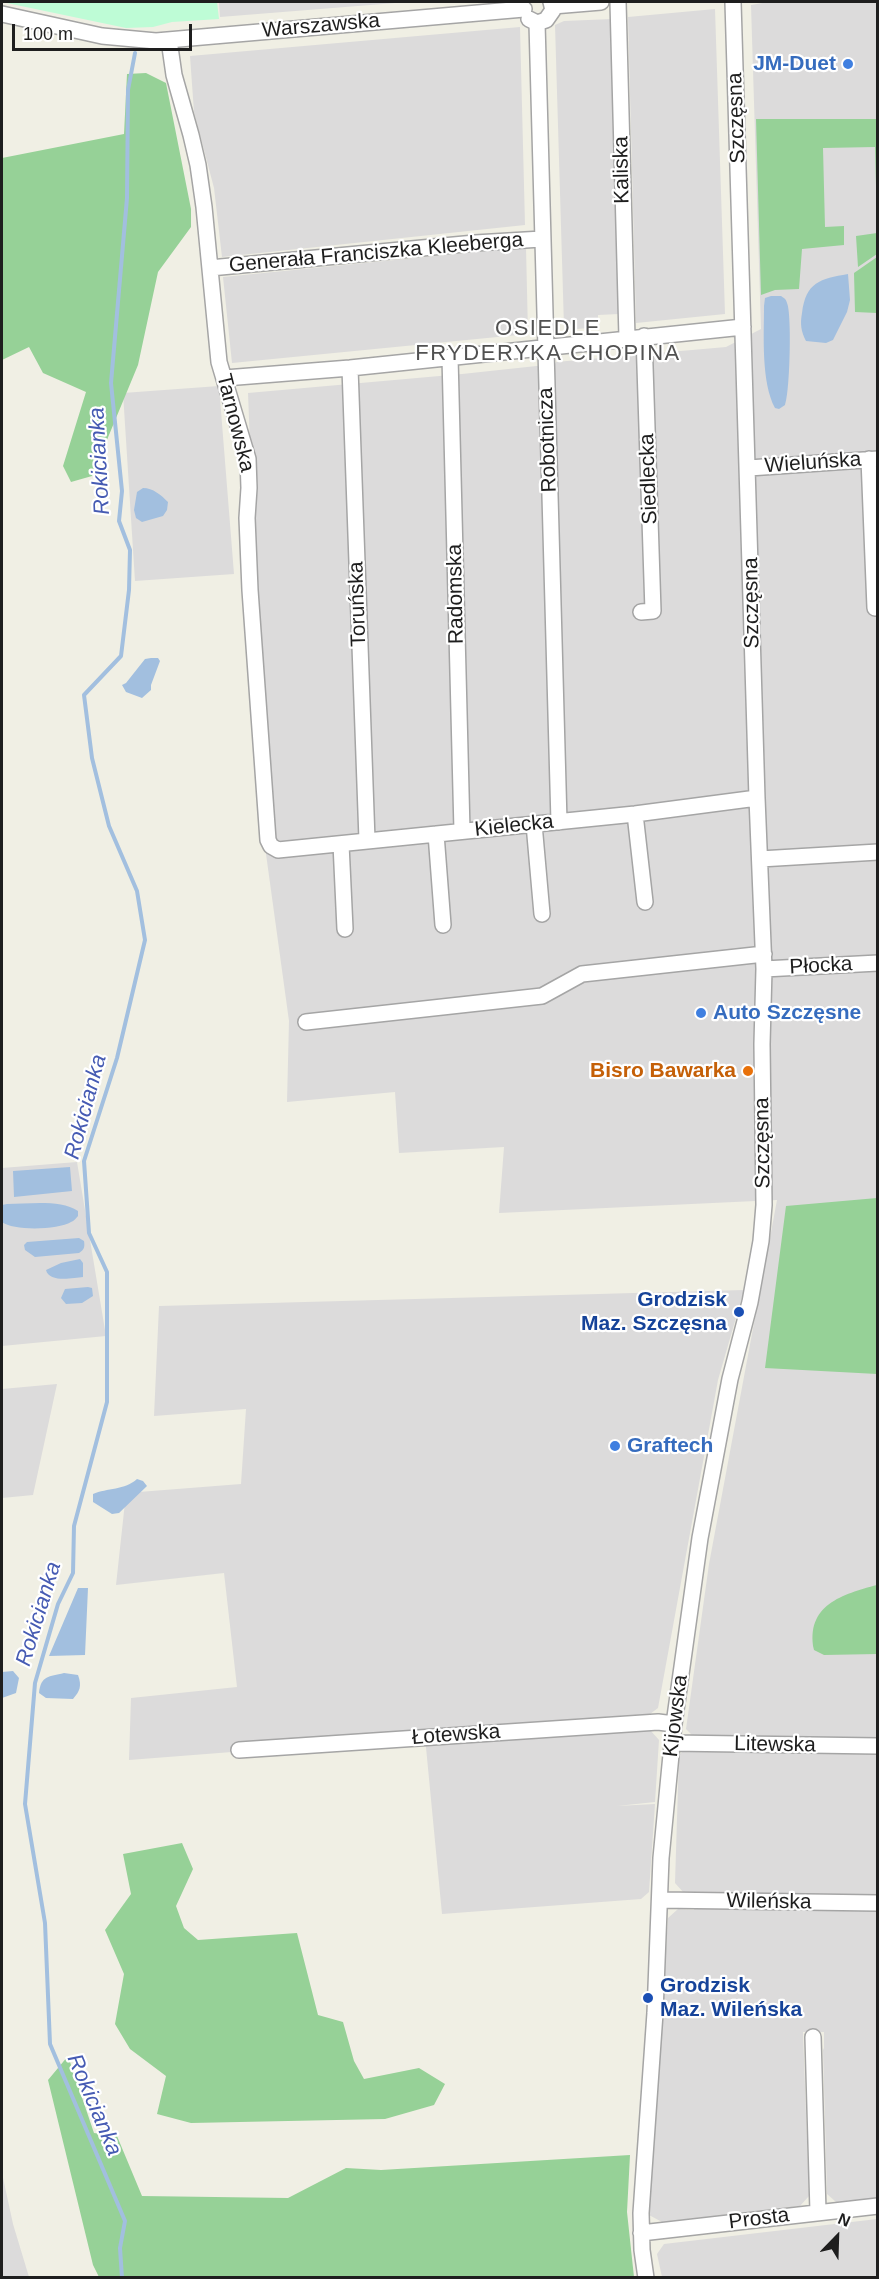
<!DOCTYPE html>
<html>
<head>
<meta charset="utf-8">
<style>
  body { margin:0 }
  #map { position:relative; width:879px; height:2279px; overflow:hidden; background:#f0efe4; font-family:Helvetica,sans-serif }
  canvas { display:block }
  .frame { position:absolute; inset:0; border:3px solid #1e1e1e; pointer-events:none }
  .north { position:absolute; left:807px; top:2207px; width:60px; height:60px; -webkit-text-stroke:4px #fff; paint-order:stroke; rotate:23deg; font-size:16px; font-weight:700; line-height:24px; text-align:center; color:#1e1e1e }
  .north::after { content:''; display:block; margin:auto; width:21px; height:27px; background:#1e1e1e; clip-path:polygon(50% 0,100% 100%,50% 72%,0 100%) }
  .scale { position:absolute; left:12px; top:24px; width:180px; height:27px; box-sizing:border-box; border:3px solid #1e1e1e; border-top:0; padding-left:8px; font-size:18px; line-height:21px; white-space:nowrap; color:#1e1e1e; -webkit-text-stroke:4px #fff; paint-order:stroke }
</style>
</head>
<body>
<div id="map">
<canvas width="879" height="2279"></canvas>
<div class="frame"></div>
<div class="north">N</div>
<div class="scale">100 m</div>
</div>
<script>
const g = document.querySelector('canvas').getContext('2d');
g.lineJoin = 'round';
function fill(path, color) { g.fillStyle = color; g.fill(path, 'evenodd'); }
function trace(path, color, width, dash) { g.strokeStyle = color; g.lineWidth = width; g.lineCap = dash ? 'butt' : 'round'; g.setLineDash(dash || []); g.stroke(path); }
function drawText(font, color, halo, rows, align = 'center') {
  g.font = font + ' Helvetica,sans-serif'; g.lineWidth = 4.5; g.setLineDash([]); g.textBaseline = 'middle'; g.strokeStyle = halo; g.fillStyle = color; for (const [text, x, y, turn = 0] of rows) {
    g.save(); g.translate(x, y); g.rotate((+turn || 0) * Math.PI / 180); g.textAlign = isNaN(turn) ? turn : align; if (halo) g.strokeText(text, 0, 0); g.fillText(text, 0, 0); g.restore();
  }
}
fill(new Path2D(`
  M219 2H408L220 17Z
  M768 2H877V1740L693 1736 686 1729 709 1564 777 1200 499 1213 504 1147 399 1153 395 1092 287 1102 289 1021 266 854 248 393 462 374 555 364 556 362 726 347 761 329 751 5Z
  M715 9 725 314 636 323 628 17Z
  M612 19 619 314 598 315V327L567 330 564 327 555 25 564 21Z
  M520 27 525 225 222 257 214 188 194 112 190 56Z
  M526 247 528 334 232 363 223 277Z
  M219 386 234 574 135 581 123 393Z
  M77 1162 106 1336 2 1346V1168Z
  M744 1290 718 1380 658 1708 650 1714 651 1731 659 1740 655 1802 617 1806 655 1804 649 1892 641 1899 442 1914 425 1737 129 1760 131 1698 237 1687 224 1573 116 1585 126 1493 241 1484 246 1409 154 1416 159 1306Z
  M57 1384 33 1495 2 1498V1389Z
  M684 1750 877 1754V1899L694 1896V1892H683L675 1883 679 1755Z
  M694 1906 877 1909V2198L836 2202 827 2194 823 2050 824 2048V2032H803L809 2196 800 2206 662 2222 649 2215 668 1918 678 1909 694 1910Z
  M2 2173 13 2224 29 2277H2Z
  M877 2219V2277H662L657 2254 664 2244Z`), '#dcdbdb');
fill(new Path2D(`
  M146 73 166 83 191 209V227L158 272 138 365 92 476 71 482 63 466 86 392 43 373 29 347 2 360V158L124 134 127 74Z
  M756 119H878L877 225 875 147 823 148 825 227 844 226V245L802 249 799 289 775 290 761 295Z
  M877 233V254L858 267 856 236Z
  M877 257V313L855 312 854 273Z
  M877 1198V1374L765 1368 786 1206Z
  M877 1585V1654L824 1655 814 1650C805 1605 843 1594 877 1585Z
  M182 1843 193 1869 176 1906 184 1928 198 1940 297 1933 318 2015 343 2022 354 2061 364 2079 419 2068 445 2084 434 2105 385 2119 191 2123 157 2114 166 2076 130 2049 115 2024 124 1974 105 1930 131 1894 123 1854Z
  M68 2056 94 2133 117 2136 142 2196 288 2198 346 2168 381 2170 630 2155 627 2212 634 2277H99L93 2265 48 2080Z`), '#96d197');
fill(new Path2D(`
  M2 2H217L219 19 172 22 153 27 126 28Z`), '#befcd6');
fill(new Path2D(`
  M848 274 850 300 847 312 833 340 826 343 806 341C801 331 800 324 802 313 806 282 820 279 848 274Z
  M771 296H781C784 298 786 299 787 303 792 314 790 393 785 405L779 409 775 408C761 382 764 335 764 306L765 298Z
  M143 488C153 488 161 495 168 502L167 510 163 516 142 522 136 518 134 510 137 492Z
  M151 658H158L160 661 151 685V690L142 698 126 692 122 685 126 683 145 659Z
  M70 1167 72 1191 14 1197 13 1171Z
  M7 1204C28 1204 60 1199 78 1211V1216C76 1218 74 1221 71 1222 58 1230 13 1231 2 1222V1205Z
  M79 1238 84 1241C85 1247 84 1250 79 1253L35 1257 25 1250 24 1245 27 1242Z
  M80 1259 83 1263V1277C73 1278 49 1283 46 1270L61 1263Z
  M88 1287 92 1288 93 1296 82 1303 66 1304 61 1298 65 1289Z
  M137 1479 143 1481 147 1486 119 1513 112 1514 93 1502V1494C107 1488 125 1490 137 1479Z
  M78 1588H88L85 1655 49 1656Z
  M13 1671 19 1678 16 1693 2 1698V1672Z
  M64 1673 78 1675C82 1686 80 1691 73 1699L46 1698 39 1693C41 1675 49 1677 64 1673Z`), '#a2bfdf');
trace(new Path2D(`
  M122 2278 120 2248 125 2221 50 2044 45 1923 25 1804 35 1683 58 1604 73 1573 74 1526 107 1402V1272L89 1233 84 1161 117 1058 145 940 137 891 109 826 92 758 84 695 121 656 129 590 130 550 119 521 122 491 111 383 127 198 128 90 135 53`), '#a2bfdf', 4);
const minor = new Path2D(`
  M618 2 627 338
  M553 6 601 2
  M2 14 102 36 156 41 524 9
  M529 19 537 23 546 20 553 10 551 2
  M537 23 559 822
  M169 40 174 75 191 135 198 165 204 207 219 362 248 459 249 488 247 518 250 590 268 840 271 846 278 850 635 814 757 798
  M210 268 475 243 542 239
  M450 357 462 831
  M350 368 367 840
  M225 378 350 368 743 327
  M869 459 875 608
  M749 468 878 459
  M641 612 653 611 644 336
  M635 814 645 902
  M534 824 542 914
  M436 834 443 925
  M341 844 345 929
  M760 859 878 852
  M764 969 878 963
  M306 1022 542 996 582 974 764 954
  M672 1743 878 1746
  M239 1750 658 1722 674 1724
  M660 1900 878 1903
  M813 2037 818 2212
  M641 2233 878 2206
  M646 2278 642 2250 641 2213 655 2013 661 1858 674 1724 700 1538 730 1379 750 1302 761 1241 764 1205 762 1044 764 969 757 798 733 2`);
trace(minor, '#a5a5a5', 18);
trace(minor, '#fff', 15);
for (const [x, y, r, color] of [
  [848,64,6,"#3f7fe0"],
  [701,1013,6,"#3f7fe0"],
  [748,1071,6,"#e8710a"],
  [739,1312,6,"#1a4fb4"],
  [615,1446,6,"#3f7fe0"],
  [648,1998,6,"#1a4fb4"]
]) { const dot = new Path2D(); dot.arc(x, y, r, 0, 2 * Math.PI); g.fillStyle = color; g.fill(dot); trace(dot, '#fff', 2); }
drawText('21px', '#1e1e1e', '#fff', [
  ["Warszawska",321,26,-5],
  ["Szczęsna",737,118,-92],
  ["Kaliska",622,170,-91],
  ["Generała Franciszka Kleeberga",376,253,-5],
  ["Tarnowska",235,423,76],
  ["Robotnicza",548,440,-92],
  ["Wieluńska",813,463,-4],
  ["Siedlecka",649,479,-92],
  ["Radomska",456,594,-91],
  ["Szczęsna",752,603,-91],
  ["Toruńska",358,604,-92],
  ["Kielecka",514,826,-6],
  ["Płocka",821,966,-3],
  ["Szczęsna",763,1143,-91],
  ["Kijowska",676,1716,-83],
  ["Łotewska",456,1735,-4],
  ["Litewska",775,1745,1],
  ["Wileńska",769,1902,1],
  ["Prosta",759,2219,-7]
]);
drawText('bold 21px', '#366cbe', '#fff', [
  ["JM-Duet",836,64,"right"],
  ["Auto Szczęsne",713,1013],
  ["Graftech",627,1446]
], 'left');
drawText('bold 21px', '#c56008', '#fff', [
  ["Bisro Bawarka",736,1071]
], 'right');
drawText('bold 21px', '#164399', '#fff', [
  ["Grodzisk",727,1300],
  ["Maz. Szczęsna",727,1324],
  ["Grodzisk",660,1986,"left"],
  ["Maz. Wileńska",660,2010,"left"]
], 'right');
g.letterSpacing = '1.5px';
drawText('22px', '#515151', '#fff', [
  ["OSIEDLE",548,329],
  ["FRYDERYKA CHOPINA",548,354]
]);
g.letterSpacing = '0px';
drawText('italic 22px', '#465bb3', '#fff', [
  ["Rokicianka",100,461,-93],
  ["Rokicianka",86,1107,-75],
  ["Rokicianka",39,1614,-73],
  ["Rokicianka",94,2105,67]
]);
</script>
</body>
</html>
